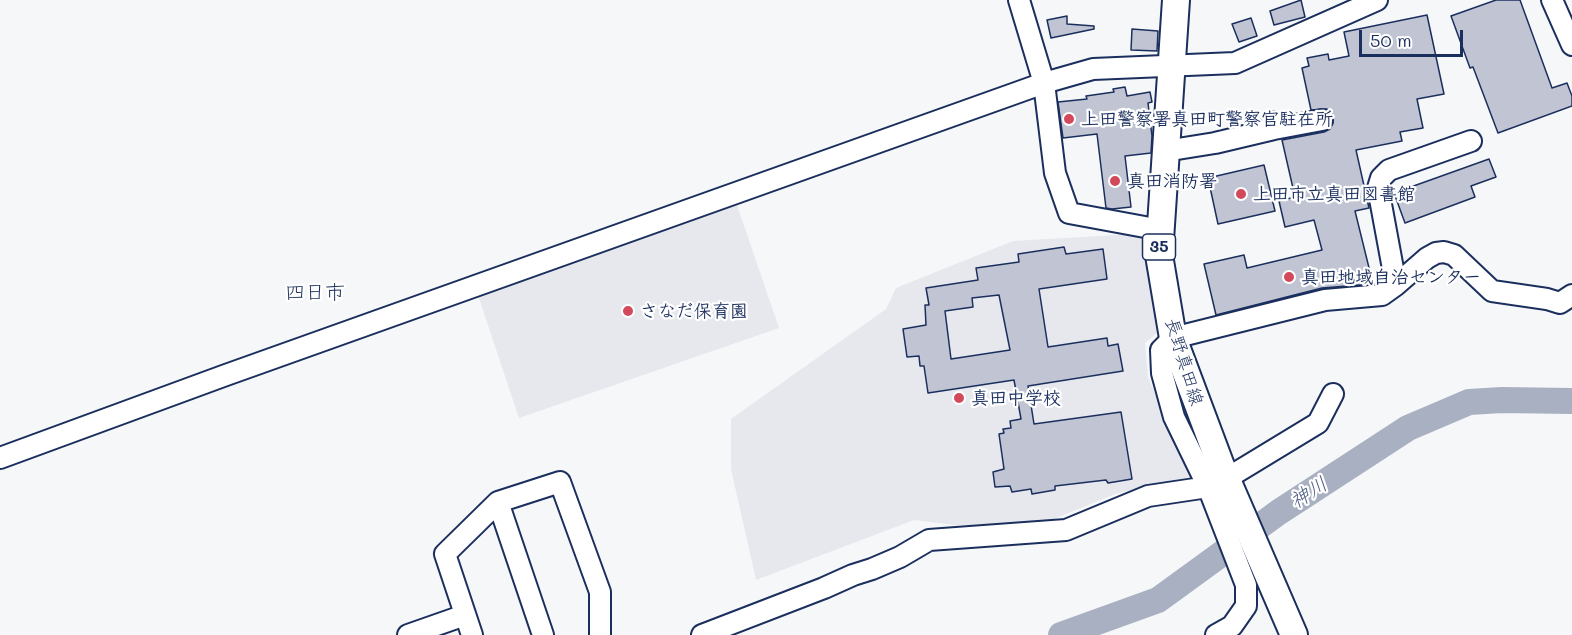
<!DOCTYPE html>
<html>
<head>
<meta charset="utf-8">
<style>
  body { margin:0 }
  #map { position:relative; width:1572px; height:635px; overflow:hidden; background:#f6f7f9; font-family:Mali,sans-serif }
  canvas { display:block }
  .scale { position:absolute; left:1359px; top:30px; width:104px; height:27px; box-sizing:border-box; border:3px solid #1b2f5e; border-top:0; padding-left:8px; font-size:18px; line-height:21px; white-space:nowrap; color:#1b2f5e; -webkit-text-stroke:4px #fff; paint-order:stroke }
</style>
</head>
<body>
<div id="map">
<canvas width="1572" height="635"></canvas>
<div class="scale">50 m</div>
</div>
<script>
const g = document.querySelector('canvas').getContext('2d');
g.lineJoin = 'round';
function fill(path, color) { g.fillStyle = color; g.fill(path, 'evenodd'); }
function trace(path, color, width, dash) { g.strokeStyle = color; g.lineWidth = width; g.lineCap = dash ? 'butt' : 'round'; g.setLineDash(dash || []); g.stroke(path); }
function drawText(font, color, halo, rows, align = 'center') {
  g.font = font + ' Mali,"Klee One",sans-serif'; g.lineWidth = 4.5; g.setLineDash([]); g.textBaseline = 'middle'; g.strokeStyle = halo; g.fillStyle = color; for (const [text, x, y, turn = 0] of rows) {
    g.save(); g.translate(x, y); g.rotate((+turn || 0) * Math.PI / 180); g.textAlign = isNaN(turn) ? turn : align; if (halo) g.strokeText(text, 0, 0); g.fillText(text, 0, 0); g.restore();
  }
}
fill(new Path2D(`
  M736 202 779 328 519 418 478 295Z
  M1150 233 1162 329 1145 343 1148 377 1189 477 1115 494 1039 525H955L914 520 756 580 731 469V419L886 309 896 288 1013 241Z`), '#e6e8ee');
trace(new Path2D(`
  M1061 635 1158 600 1279 512 1408 428 1469 402 1502 400 1572 401`), '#a9b0c1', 26);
const building = new Path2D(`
  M1301 0 1305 17 1274 25 1270 11Z
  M1496 0H1520L1552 88 1567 83 1572 96V106L1498 133 1473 67 1470 68 1451 16Z
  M1427 15 1444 94 1417 99 1423 128 1400 132 1402 141 1356 150 1369 208 1355 211 1373 284 1322 288 1216 315 1204 264 1244 255 1247 268 1322 250 1314 220 1285 227 1279 201 1295 197 1282 140 1324 132 1330 129 1333 123 1331 113 1327 109 1311 110 1302 68 1309 66 1307 58 1328 54 1329 60 1349 56 1344 32Z
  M1067 16V24L1094 26V29L1051 38 1047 20Z
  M1251 18 1257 36 1239 42 1232 24Z
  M1132 29 1158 31 1157 51 1131 50Z
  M1125 87 1127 96 1150 92 1152 102 1148 103 1152 136 1151 153 1125 156 1131 207 1112 209 1106 208 1097 134 1063 138 1058 102 1087 99 1086 96 1114 92 1113 89Z
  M1489 159 1496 177 1471 186 1475 197 1405 223 1394 193Z
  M1264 165 1275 211 1218 224 1208 178Z
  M1064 247 1066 254 1103 249 1107 279 1039 289 1048 347 1107 338 1108 346 1118 344 1123 371 1028 386 1034 424 1121 412 1132 479 1108 483 1106 480 1055 486V490L1032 494 1031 489 1012 492 1010 486 995 487 993 472 1004 469 999 434 1004 433 1003 429 1011 428 1010 421 1021 419 1014 380 928 393 924 366H920L919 356 907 357 903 329 926 325 925 305H929L926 288 978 280 976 268 1019 262 1018 254ZM999 295 1010 350 951 359 945 311 973 307 972 298Z`);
fill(building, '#c0c4d3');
trace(building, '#1b2f5e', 1.5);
const minor = new Path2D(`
  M1019 0 1044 83 1055 173 1069 213 1161 230
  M1552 0 1572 45
  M1274 129 1322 120
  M1471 141 1389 170 1381 178 1378 188 1396 285 1427 258 1436 253 1444 252 1454 255 1492 291 1547 299 1560 303 1572 295
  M1165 151 1215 143 1274 129 1272 122
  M0 458 226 375 1044 83 1093 69 1235 63 1377 0
  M1234 474 1318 423 1333 394
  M498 502 543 635
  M408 635 465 615
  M472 635 445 554 498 502 560 482 600 592V635
  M702 635 824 588 853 575 872 569 900 557 929 540 1066 530 1148 496 1208 487
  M1216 635 1232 626 1246 606V585L1208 487 1174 417 1162 373 1161 350 1173 338 1325 300 1382 295 1396 285`);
const major = new Path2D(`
  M1176 0 1159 255 1173 338 1221 466 1294 635`);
trace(minor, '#1b2f5e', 24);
trace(major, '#1b2f5e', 30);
trace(minor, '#fff', 20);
trace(major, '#fff', 26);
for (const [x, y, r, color] of [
  [1069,119,6,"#d1495b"],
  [1115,181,6,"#d1495b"],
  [1241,194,6,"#d1495b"],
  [1289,277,6,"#d1495b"],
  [628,311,6,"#d1495b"],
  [959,398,6,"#d1495b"]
]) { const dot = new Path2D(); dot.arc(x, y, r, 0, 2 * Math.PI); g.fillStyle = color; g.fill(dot); trace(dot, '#fff', 2); }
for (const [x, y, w] of [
  [1159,247,33]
]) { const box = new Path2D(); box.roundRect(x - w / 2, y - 13, w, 26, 4.5); g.fillStyle = '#fff'; g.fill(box); trace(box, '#1b2f5e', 1.5); }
drawText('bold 16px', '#1b2f5e', null, [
  ["35",1159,247]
]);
drawText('bold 18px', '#1b2f5e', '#fff', [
  ["上田警察署真田町警察官駐在所",1081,119],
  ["真田消防署",1127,181],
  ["上田市立真田図書館",1253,194],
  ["真田地域自治センター",1301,277],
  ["さなだ保育園",640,311],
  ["真田中学校",971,398]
], 'left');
drawText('18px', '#1b2f5e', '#fff', [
  ["長野真田線",1184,362,73]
]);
drawText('20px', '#1b2f5e', '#fff', [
  ["四日市",315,293]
]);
drawText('italic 20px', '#4d5c81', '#fff', [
  ["神川",1309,493,-33]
]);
</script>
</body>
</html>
